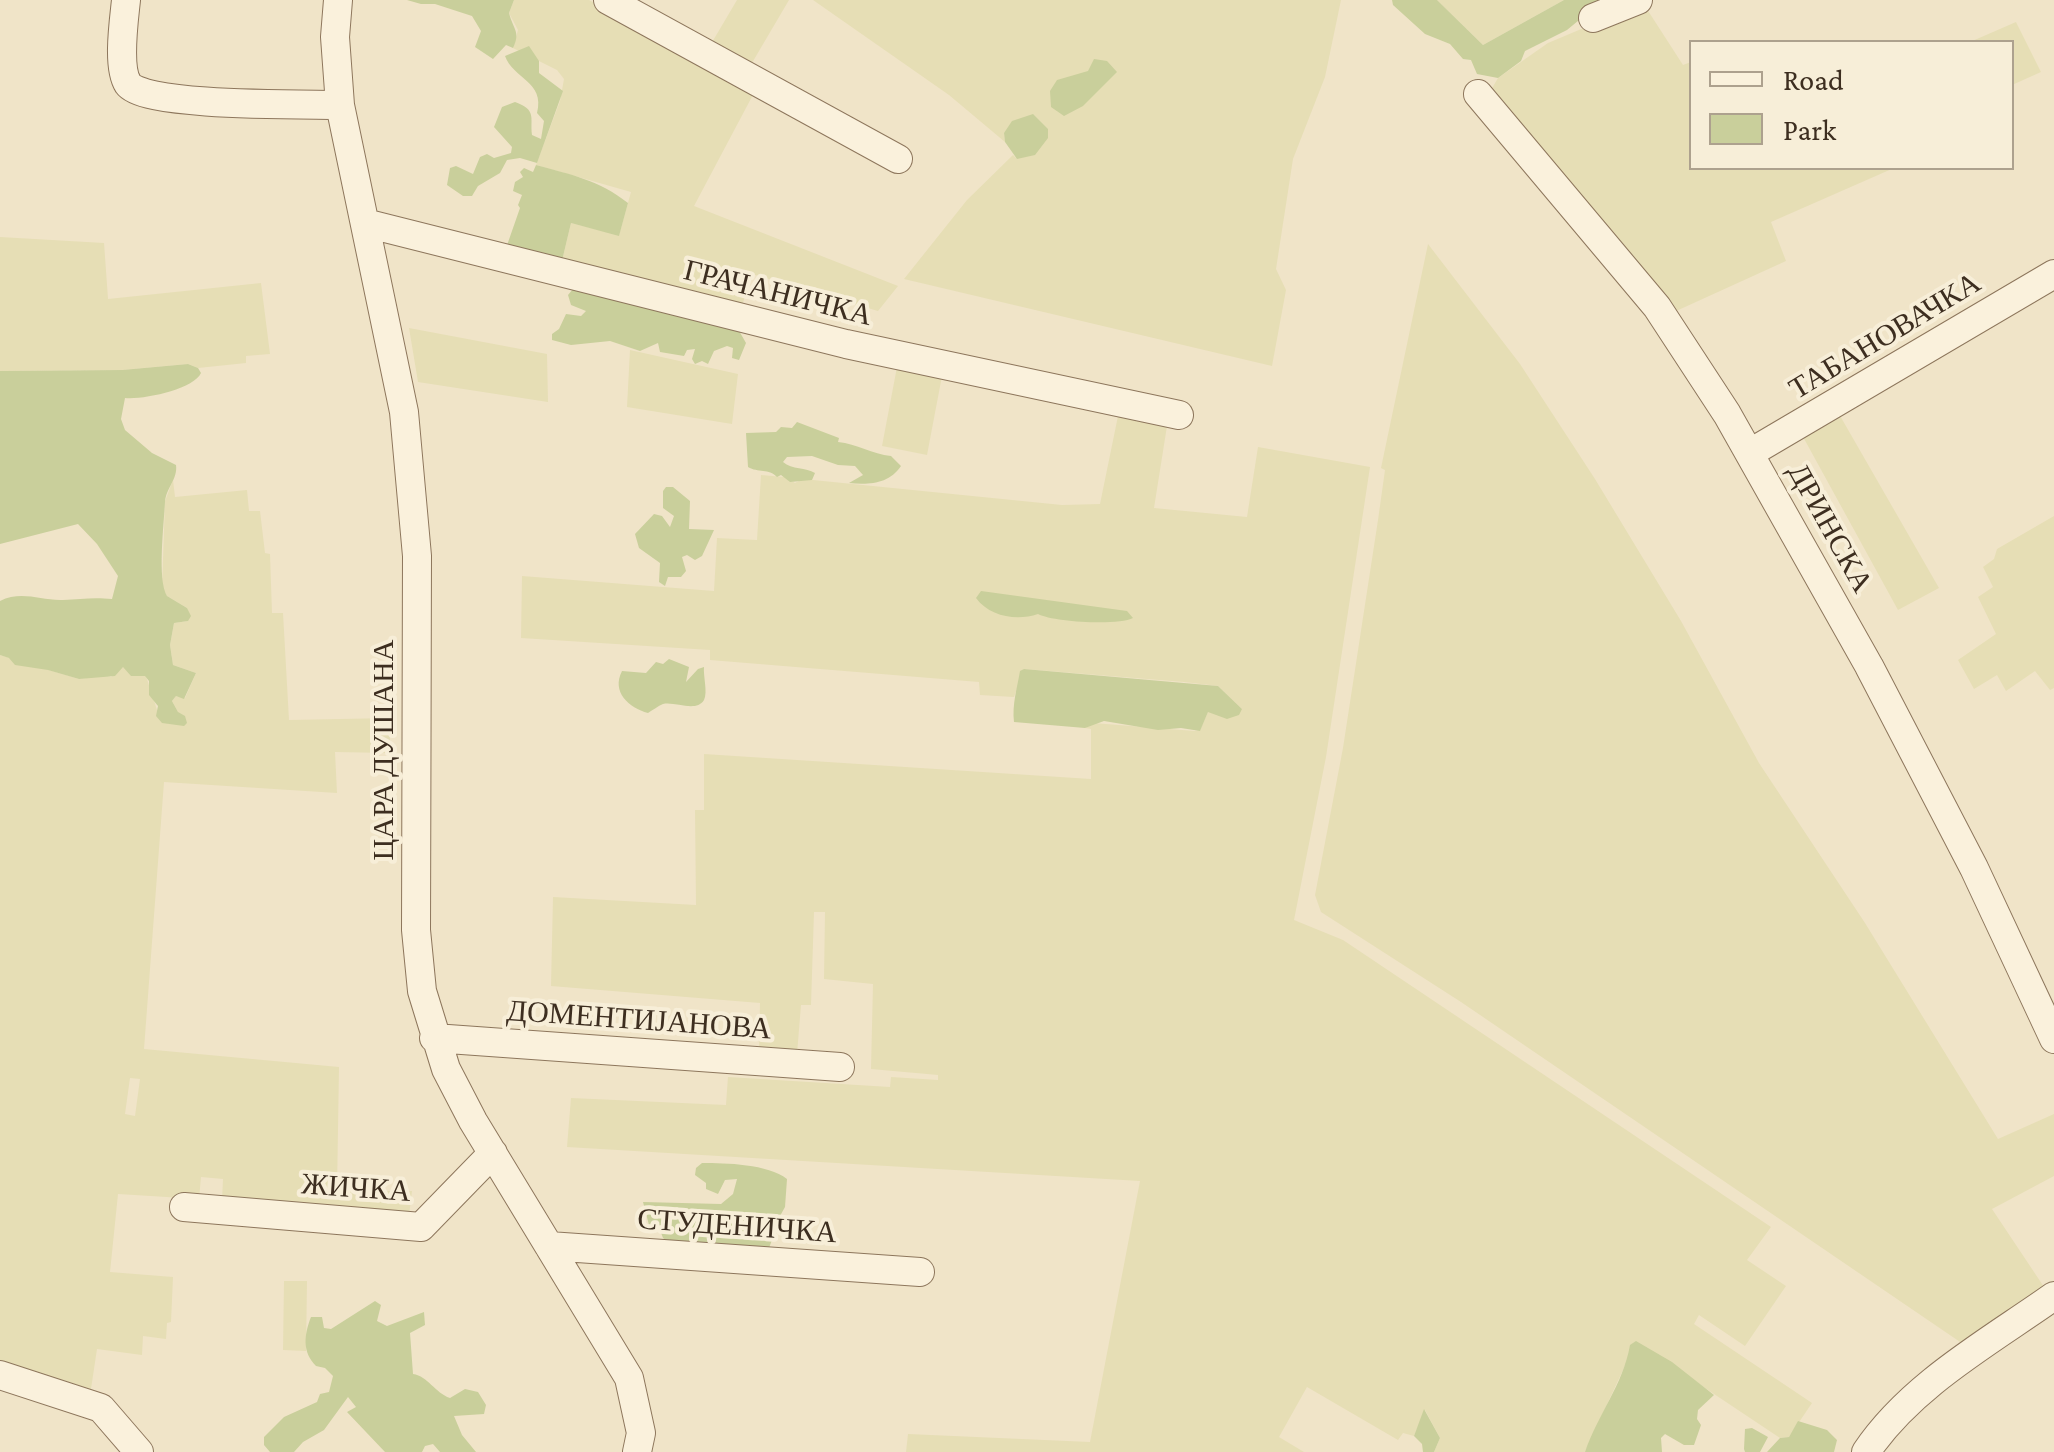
<!DOCTYPE html>
<html>
<head>
<meta charset="utf-8">
<style>
  body { margin:0 }
  #map { position:relative; width:2054px; height:1452px; overflow:hidden; background:#f0e4c8; font-family:"Crimson Pro",serif }
  canvas { display:block }
  .legend { position:absolute; left:1689px; top:40px; width:325px; height:130px; box-sizing:border-box; background:#f7eed8; border:2px solid #ada18e; margin:0; padding:12px 18px; list-style:none; font-size:30px; color:#3d2e20 }
  .legend li { display:flex; align-items:center; gap:20px; height:50px }
  .legend b { width:50px; border:2px solid #ada18e }
</style>
</head>
<body>
<div id="map">
<canvas width="2054" height="1452"></canvas>
<ul class="legend">
<li><b style="height:12px;background:#faf1dc"></b>Road</li>
<li><b style="height:28px;background:#c9cf9b"></b>Park</li>
</ul>
</div>
<script>
const g = document.querySelector('canvas').getContext('2d');
g.lineJoin = 'round';
function fill(path, color) { g.fillStyle = color; g.fill(path, 'evenodd'); }
function trace(path, color, width, dash) { g.strokeStyle = color; g.lineWidth = width; g.lineCap = dash ? 'butt' : 'round'; g.setLineDash(dash || []); g.stroke(path); }
function drawText(font, color, halo, rows, align = 'center') {
  g.font = font + ' "Crimson Pro",serif'; g.lineWidth = 8; g.setLineDash([]); g.textBaseline = 'middle'; g.strokeStyle = halo; g.fillStyle = color; for (const [text, x, y, turn = 0] of rows) {
    g.save(); g.translate(x, y); g.rotate((+turn || 0) * Math.PI / 180); g.textAlign = isNaN(turn) ? turn : align; if (halo) g.strokeText(text, 0, 0); g.fillText(text, 0, 0); g.restore();
  }
}
fill(new Path2D(`
  M514 0H589L755 91 694 206 898 286 878 311 752 274 741 309 561 265 571 223 619 235 631 192 536 165 560 101 564 79 557 70 513 48 518 30 509 13Z
  M737 0H789L749 68 711 44Z
  M813 0H1341L1325 77 1293 159 1276 269 1286 290 1272 366 904 279 967 200 1013 155 1017 159 1004 132 1005 142 949 95Z
  M1437 0H1564L1483 45Z
  M1643 3 1683 65 1691 62 1692 168H1894L1771 222 1786 261 1674 312 1491 90 1498 78 1548 43Z
  M2016 22 2041 72 2012 85V42H1970Z
  M0 237 104 243 108 299 261 283 270 354 246 356V363L198 368 188 364 122 370 0 371Z
  M1428 244 1520 364 1595 479 1681 621 1759 763 1865 923 1998 1139 2054 1114V1176L1992 1209 2044 1287 1966 1346 1461 1002 1321 912 1315 895 1343 748 1378 520 1385 470 1381 468Z
  M409 328 547 354 548 402 418 382Z
  M630 350 738 374 732 424 627 407Z
  M897 367 942 376 927 455 882 446Z
  M1839 414 1939 588 1898 610 1802 435Z
  M1118 416 1167 426 1154 508 1247 517 1258 447 1370 467 1326 757 1294 920 1343 940 1771 1227 1747 1260 1786 1286 1745 1346 1699 1315 1694 1324 1812 1403 1789 1437 1780 1438 1636 1342 1585 1452H1434L1440 1438 1425 1410 1414 1436 1403 1433 1398 1440 1307 1387 1279 1437 1304 1452H906L908 1434 1090 1442 1140 1181 567 1147 571 1098 726 1105 728 1077 890 1087 891 1077 938 1080V1075L871 1069 873 984 824 979 825 912H814L811 1005H801L797 1054 759 1051 760 1003 551 986 553 897 696 905 695 810H704V754L1091 779V729L1085 728 1093 723 1195 731 1200 730 1208 712 1242 709 1218 686 1184 682 1024 669 1014 697 980 695 979 682 710 660V650L521 638 522 576 714 591 717 538 757 540 761 475 785 477 795 483 803 479 1062 505 1100 504Z
  M173 480 175 497 247 490 249 511H260L265 553 270 554 272 613H283L289 720 391 718 389 753 335 752 337 793 164 782 144 1049 339 1067 337 1191H412L409 1216 222 1201 223 1179 201 1177 199 1199 118 1194 110 1272 173 1277 171 1322 167 1323 166 1339 143 1336 142 1355 97 1349 91 1389 0 1363V655L79 679 104 675 111 677 123 665 146 676 158 713 169 724H175L178 712 172 701 176 696 185 698 196 673 173 665 170 645 174 623 188 621 187 608 167 596 162 588 165 501ZM130 1078 140 1079 135 1116 125 1114Z
  M2054 516V688L2050 690 2035 671 2006 691 1997 675 1974 689 1958 660 1996 634 1978 597 1993 587 1983 567 1994 559 1997 549Z
  M284 1281H307L306 1351 283 1350Z`), '#e6deb5');
fill(new Path2D(`
  M407 0H514L509 13C513 29 521 32 513 48L506 45 493 59 475 47 481 31 472 16 435 4H421Z
  M1392 0H1437L1483 45 1564 0H1617L1590 11 1567 30 1525 51 1521 61 1498 78 1477 74 1471 60 1463 59 1450 44 1425 34 1393 5Z
  M529 46 539 61V73L563 91 537 163 520 158 507 160 500 173 478 186 472 196H463L447 185 450 168 456 166 473 174 480 157 487 154 494 158 511 153 512 147 494 127 502 107 515 102C537 110 530 117 532 135L541 139 544 121 537 113C545 81 513 79 505 56Z
  M1094 59 1107 61 1117 72 1083 106 1064 116 1051 107 1050 91 1057 80 1088 71Z
  M1033 114 1048 129V138L1035 155 1017 159 1005 142 1004 133 1012 121Z
  M536 165C572 175 599 180 628 203L619 236 571 223 561 265 505 251 520 208 518 205 522 195 513 191 515 182 523 177 520 172 524 168 533 172Z
  M573 289 738 329 746 343 739 360 732 358 733 348 727 346 714 351 708 364 702 361 695 364 692 359 695 349 687 350 684 356 660 352 658 343 640 351 610 341 571 345 552 340V334L559 329 566 314 581 316 586 311 571 305 568 295Z
  M188 364 198 368 201 373C194 389 143 400 125 398L121 419 125 430 152 453 176 465C178 479 166 488 165 502 164 524 157 580 167 596L187 608 191 616 188 621 174 623 170 645 173 665 196 673 184 699 176 696 172 701 178 712 185 716 187 723 184 726 162 723 156 716 158 706 149 695V681L145 676H131L123 667 115 676 79 679 48 670 15 665 9 658 0 655V601C22 590 41 601 63 600 81 599 94 597 112 599L118 576 97 544 78 524 0 544V371L122 370Z
  M797 422 839 438 838 442C857 444 872 454 891 456L901 466C889 484 869 485 849 483L863 475 855 466 838 465 812 456 787 457 783 462C792 470 806 467 815 473L812 480 790 482 781 475 777 477C769 468 758 473 748 467L746 433 776 432 781 427 792 428Z
  M666 487H673L690 501 689 529 714 530 702 556 695 560 687 555 682 557 686 571 681 577H668L665 586 659 582 660 563 639 548 635 534 654 514 662 516 670 527 674 516 663 508V491Z
  M981 591 1127 611 1133 618C1118 626 1053 622 1038 614 1017 621 990 617 976 598Z
  M669 659 689 667 686 682 698 669 704 667C703 676 708 692 704 700 696 713 675 701 663 704 658 706 653 710 648 713 629 708 611 692 622 671L646 673 656 662 663 664Z
  M1024 669 1218 686 1242 709 1239 715 1227 719 1208 712 1200 731 1181 728 1158 730 1104 721 1085 728 1014 722C1012 704 1017 689 1020 671Z
  M702 1163C726 1163 768 1164 787 1179L785 1207 775 1225 768 1226 772 1240 769 1248 673 1246 663 1238 660 1230 649 1225 643 1202 721 1204 733 1194 737 1179 725 1180 718 1194 706 1189V1183L695 1175 696 1168Z
  M375 1301 381 1305 377 1321 387 1326 424 1312 425 1325 410 1333 413 1374C428 1376 435 1393 450 1398L465 1389 478 1392 486 1405 484 1414 454 1416 462 1435 476 1452H440L433 1444 425 1446 422 1452H385L347 1412 356 1407 348 1397 324 1430 303 1442 294 1452H270L264 1445V1437L284 1417 317 1402 320 1394 329 1392 333 1376 325 1368 316 1366C302 1352 304 1335 311 1317H322L324 1328 331 1329Z
  M1636 1341 1672 1362 1714 1395 1698 1410 1697 1419 1701 1425 1694 1445H1684L1665 1434 1661 1438 1662 1452H1585C1598 1414 1623 1385 1630 1345Z
  M1424 1409 1440 1438 1434 1452H1423L1422 1444 1414 1436Z
  M1798 1421 1827 1430 1837 1440 1834 1452H1767L1780 1438 1789 1437Z
  M1752 1428 1768 1437 1760 1452H1745L1744 1449 1745 1429Z`), '#c9cf9b');
const minor = new Path2D(`
  M126 0C124 20 117 67 128 84 144 107 306 104 340 105
  M338 0 335 37 340 105 404 412 417 556 416 930 422 991 446 1069 473 1121 629 1378 641 1433 637 1452
  M608 0 898 159
  M1593 18 1638 0
  M1478 94 1657 307 1727 414 1869 666 1974 868 2054 1039
  M365 223 846 344 1179 415
  M1750 453 2054 274
  M434 1038 840 1067
  M184 1207 421 1227 493 1153
  M549 1246 920 1272
  M0 1375 101 1408 139 1452
  M1866 1452C1911 1385 1989 1342 2054 1296`);
trace(minor, '#8d765c', 30);
trace(minor, '#faf1dc', 28);
drawText('30px', '#3d2e20', '#f7eed8', [
  ["ГРАЧАНИЧКА",778,293,14],
  ["ТАБАНОВАЧКА",1885,336,-31],
  ["ДРИНСКА",1830,528,61],
  ["ЦАРА ДУШАНА",384,750,-90],
  ["ДОМЕНТИЈАНОВА",639,1020,4],
  ["ЖИЧКА",356,1188,4],
  ["СТУДЕНИЧКА",737,1226,4]
]);
</script>
</body>
</html>
